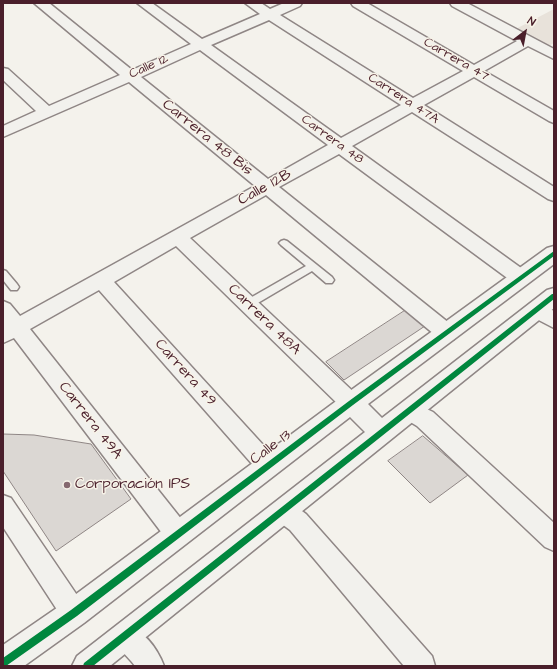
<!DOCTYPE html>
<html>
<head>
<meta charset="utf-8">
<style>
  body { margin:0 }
  #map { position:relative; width:557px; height:669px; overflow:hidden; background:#f4f2ec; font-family:"Architects Daughter",sans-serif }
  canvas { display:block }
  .frame { position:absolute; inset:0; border:4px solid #4a1f2b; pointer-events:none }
  .north { position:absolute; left:505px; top:12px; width:40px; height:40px; -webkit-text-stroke:3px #f7f3e8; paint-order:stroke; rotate:32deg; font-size:11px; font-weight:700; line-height:16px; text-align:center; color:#4a1f2b }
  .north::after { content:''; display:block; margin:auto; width:14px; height:18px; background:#4a1f2b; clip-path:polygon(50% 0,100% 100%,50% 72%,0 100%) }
</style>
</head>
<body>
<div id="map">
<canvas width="557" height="669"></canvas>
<div class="frame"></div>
<div class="north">N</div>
</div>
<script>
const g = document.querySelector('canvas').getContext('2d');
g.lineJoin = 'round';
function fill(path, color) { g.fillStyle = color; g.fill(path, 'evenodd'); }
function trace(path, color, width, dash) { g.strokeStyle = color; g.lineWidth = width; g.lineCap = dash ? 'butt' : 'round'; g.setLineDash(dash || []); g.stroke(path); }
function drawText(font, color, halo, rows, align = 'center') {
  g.font = font + ' "Architects Daughter",sans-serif'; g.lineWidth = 3; g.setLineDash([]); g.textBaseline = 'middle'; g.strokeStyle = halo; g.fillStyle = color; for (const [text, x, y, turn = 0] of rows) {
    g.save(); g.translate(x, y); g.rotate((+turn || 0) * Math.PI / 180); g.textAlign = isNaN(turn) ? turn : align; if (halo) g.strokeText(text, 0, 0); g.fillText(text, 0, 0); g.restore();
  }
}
fill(new Path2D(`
  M554 9V43L543 49 510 32Z`), '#e8e2da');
const building = new Path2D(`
  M406 310 425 326 344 380 326 362Z
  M3 434 34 435 91 444 131 499 56 551 3 471Z
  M423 436 468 475 430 503 388 461Z`);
fill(building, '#dbd7d3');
trace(building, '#8f8685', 1);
const service = new Path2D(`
  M284 240 287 241 332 277 334 280 332 283H326L312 271 251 307H245L243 304 245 301 306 266 281 245 279 243 281 241Z
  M3 270 6 271 17 284 19 287 17 290H11L3 280Z`);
const minor = new Path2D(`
  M34 3H49L132 70 191 44 137 3H152L202 39 260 14 245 3H261L270 9 284 3H302L300 6 280 15 413 98 463 71 353 6 351 3H367L474 65 517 41 452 6 450 3H467L554 49V59L528 46 484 71 554 111V123L549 121 474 77 424 105 554 187V201L548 199 412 112 352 146 528 273 530 278 528 283 521 285 514 283 339 154 279 187 454 327 457 333 454 339 447 341 440 339 266 195 190 238 359 397 362 403 359 409 351 412 343 409 176 246 114 282 276 459 279 466 276 473 268 476 260 473 99 290 30 329 186 525 189 533 186 541 177 545 168 541 14 338 3 343V301L10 304 20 316 255 186 129 82 3 137V126L36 111 3 80V68L8 69 49 106 120 75ZM269 20 401 105 341 138 211 45ZM200 50 328 145 268 179 141 77Z
  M536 302 554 311V328L529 315 526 310 529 305Z
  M410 401 433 412 554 523V551L545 547 417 426 402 417 399 410 402 403Z
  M3 495 11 498 83 604 87 613 83 622 74 626 65 622 3 527Z
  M283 500 291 503 306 514 432 656 435 666H404L290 530 275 519 271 511 275 503Z
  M125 623C144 631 157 648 164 666H135C127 655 117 649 112 636L116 627Z`);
const secondary = new Path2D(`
  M554 246V264L368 404 382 418 547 290 554 288V308L110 666H72L77 656 365 432 350 417 84 623 24 666H3V645L64 603 343 396 547 248Z`);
trace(service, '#8f8685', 3);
trace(minor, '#8f8685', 3);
trace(secondary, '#8f8685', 3);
fill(service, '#f2f1ed');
fill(minor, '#f2f1ed');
fill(secondary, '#f2f1ed');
fill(new Path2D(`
  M554 251V256L353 405 77 616 6 666H3V658L71 610 349 401Z
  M552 294H554V299L93 666H83L84 663Z`), '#00873e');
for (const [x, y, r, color] of [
  [67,485,4,"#86696f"]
]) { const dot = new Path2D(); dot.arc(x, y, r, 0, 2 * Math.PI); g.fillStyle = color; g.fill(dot); trace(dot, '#f7f3e8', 1.5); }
drawText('13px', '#4a1f2b', '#f7f3e8', [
  ["Carrera 47",456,60,30],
  ["Calle 12",149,67,-24],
  ["Carrera 47A",403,99,33],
  ["Carrera 48",332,140,36]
]);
drawText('15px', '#4a1f2b', '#f7f3e8', [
  ["Carrera 48 Bis",207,138,39],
  ["Calle 12B",265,188,-29],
  ["Carrera 48A",264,320,44],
  ["Carrera 49",185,373,48],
  ["Carrera 49A",90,421,52],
  ["Calle 13",271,448,-37]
]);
drawText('15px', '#4a1f2b', '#f7f3e8', [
  ["Corporación IPS",75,485]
], 'left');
</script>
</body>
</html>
